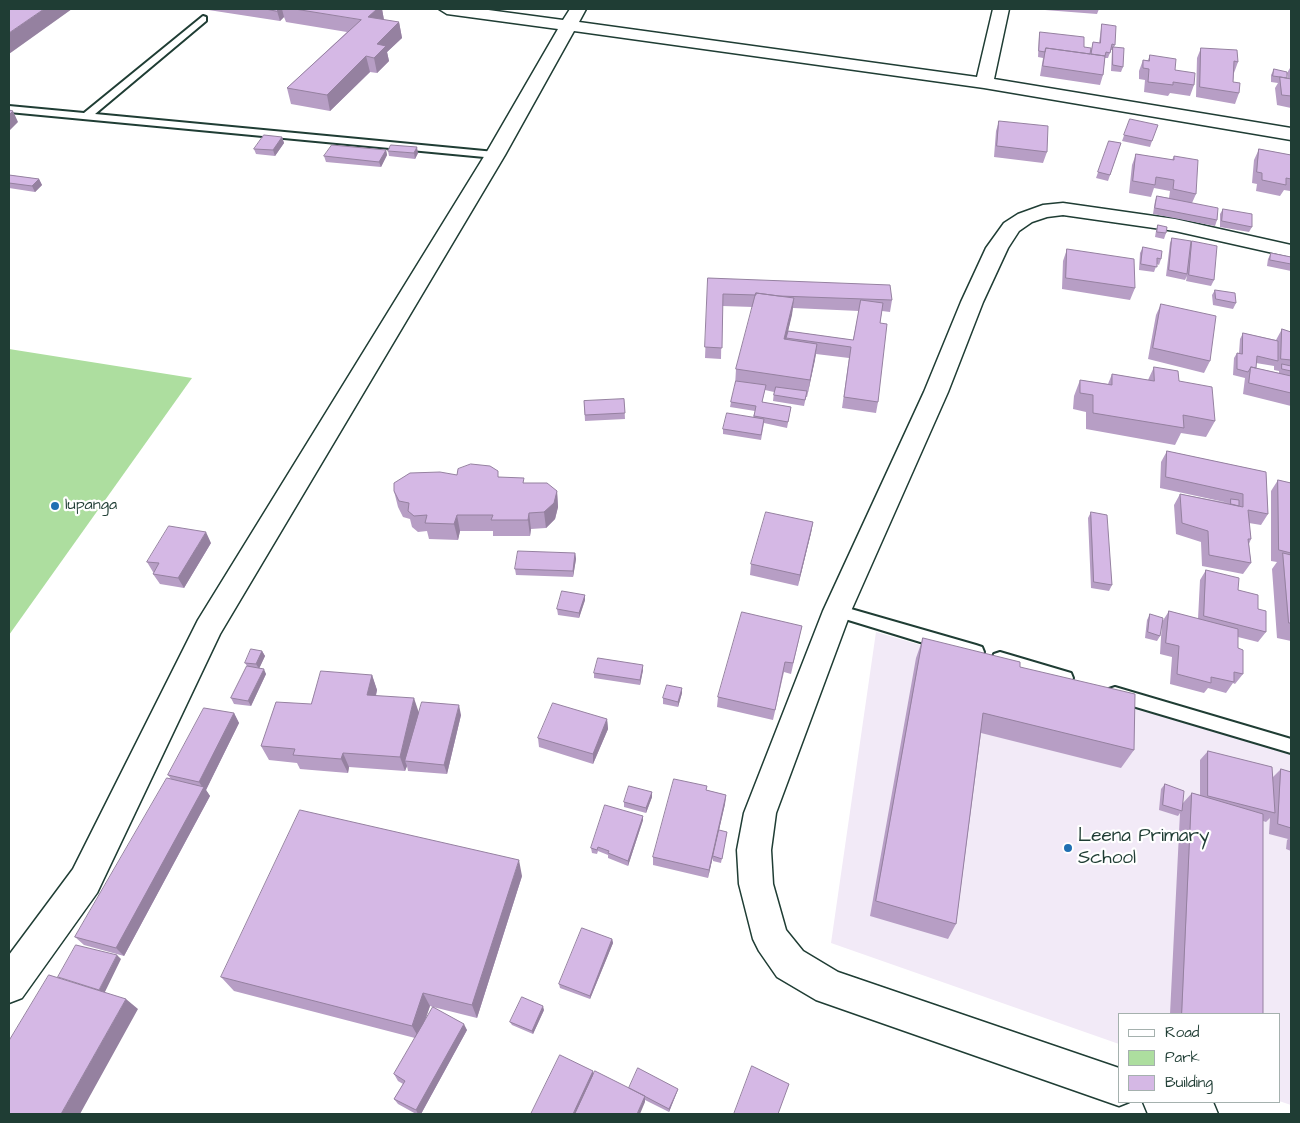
<!DOCTYPE html>
<html>
<head>
<meta charset="utf-8">
<style>
  body { margin:0 }
  #map { position:relative; width:1300px; height:1123px; overflow:hidden; background:#fff; font-family:"Architects Daughter",sans-serif }
  canvas { display:block }
  .frame { position:absolute; inset:0; border:10px solid #1f3d34; pointer-events:none }
  .legend { position:absolute; left:1118px; top:1013px; width:162px; height:90px; box-sizing:border-box; background:#fff; border:1px solid #a5b1ae; margin:0; padding:6px 9px; list-style:none; font-size:15px; color:#1f3d34 }
  .legend li { display:flex; align-items:center; gap:10px; height:25px }
  .legend b { width:25px; border:1px solid #a5b1ae }
</style>
</head>
<body>
<div id="map">
<canvas width="1300" height="1123"></canvas>
<div class="frame"></div>
<ul class="legend">
<li><b style="height:6px;background:#fff"></b>Road</li>
<li><b style="height:14px;background:#adde9f"></b>Park</li>
<li><b style="height:14px;background:#d5b8e5"></b>Building</li>
</ul>
</div>
<script>
const g = document.querySelector('canvas').getContext('2d');
g.lineJoin = 'round';
function fill(path, color) { g.fillStyle = color; g.fill(path, 'evenodd'); }
function trace(path, color, width, dash) { g.strokeStyle = color; g.lineWidth = width; g.lineCap = dash ? 'butt' : 'round'; g.setLineDash(dash || []); g.stroke(path); }
function drawText(font, color, halo, rows, align = 'center') {
  g.font = font + ' "Architects Daughter",sans-serif'; g.lineWidth = 4.5; g.setLineDash([]); g.textBaseline = 'middle'; g.strokeStyle = halo; g.fillStyle = color; for (const [text, x, y, turn = 0] of rows) {
    g.save(); g.translate(x, y); g.rotate((+turn || 0) * Math.PI / 180); g.textAlign = isNaN(turn) ? turn : align; if (halo) g.strokeText(text, 0, 0); g.fillText(text, 0, 0); g.restore();
  }
}
fill(new Path2D(`
  M876 632 1291 754V1105L1279 1101V1014H1119V1044L831 943Z`), '#f2eaf7');
fill(new Path2D(`
  M9 349 192 378 9 635Z`), '#adde9f');
const service = new Path2D(`
  M203 16 206 17V21L95 114 495 152 500 155 495 158 9 112V106L84 113Z
  M837 605 976 645 982 647 984 652 982 657 976 659 832 615 829 611 832 607Z
  M1000 652 1071 673 1073 678 1071 683 1065 685 994 664 992 659 994 654Z
  M1115 687 1291 739V753L1109 699 1107 694 1109 689Z`);
const minor = new Path2D(`
  M439 9H481L563 20 570 9H586L579 22 977 77 993 9H1009L994 79 1291 128V140L984 88 574 31 505 155 220 634 97 893 22 998 9 1003V955L73 869 198 620 485 155 558 29 447 14Z
  M1063 203 1175 219 1291 245V257L1175 231 1063 215 1047 217 1032 222 1019 231 1008 248 983 302 948 392 851 611 776 813 771 850 773 884 786 930 803 951 838 972 1119 1068V1102H1129L1119 1106 816 1000 777 977 759 951 753 939 739 884 737 850 744 813 823 611 924 392 961 302 986 248 1004 223 1018 214 1043 205Z
  M1143 1102H1213L1218 1114H1148Z`);
trace(service, '#1f3d34', 4);
trace(minor, '#1f3d34', 3);
fill(service, '#fff');
fill(minor, '#fff');
fill(new Path2D(`
  M202 9H382L384 20 399 22 402 38 387 52 389 61 377 73 370 72 330 111 291 104 287 88 347 32 286 22 284 17 280 21Z
  M1045 9H1099L1097 14 1045 10Z
  M1102 24 1115 45 1114 47 1123 67 1121 72 1111 71 1112 50H1111L1108 58H1105L1103 75 1100 85 1040 76 1043 58 1038 57 1039 37 1040 32 1084 47 1090 54 1093 42 1099 43 1101 29Z
  M1201 48 1238 62 1234 73 1233 82 1239 93 1235 104 1196 97 1197 58Z
  M1150 55 1175 70 1194 85 1190 96 1170 93 1168 96 1144 92 1145 80 1139 79V71L1143 60H1148Z
  M1290 68H1291V108L1277 105 1275 88 1278 83 1271 82V75L1274 69 1288 78 1287 73Z
  M1130 119 1152 141 1150 147 1122 141Z
  M999 121 1047 152 1043 163 994 157 996 131Z
  M282 137 284 143 275 156 256 154 254 149Z
  M1109 141 1121 143 1108 181 1096 178Z
  M1259 149 1291 155V187L1290 191 1284 190 1280 196 1256 191 1257 184 1252 183 1254 160Z
  M386 150 387 155 381 167 326 162 324 156Z
  M388 151 418 153 415 159 389 156Z
  M1136 154 1172 160 1174 156 1196 194 1192 203 1217 220 1215 226 1153 214 1155 201 1157 196 1169 198 1170 191 1154 188 1151 197 1129 193 1132 165Z
  M9 175 39 179 42 185 35 192 9 188Z
  M1223 209 1252 227 1249 232 1220 227V214Z
  M1158 225 1166 233 1164 239 1155 237 1156 231Z
  M1172 238 1190 246 1192 241 1214 280 1211 286 1186 281 1187 276 1185 280 1166 276 1170 243Z
  M1143 247 1161 259 1159 265 1157 264 1154 272 1139 270 1140 253Z
  M1067 249 1135 288 1130 300 1062 289 1063 261Z
  M1271 253 1291 257V271L1267 266 1268 259Z
  M708 278 892 300 890 312 882 311 880 323 878 402 876 413 842 408 849 358 816 354 807 397H806L804 406 773 401 774 392 765 390 762 402 791 407 787 428 764 423 761 440 723 434V429L753 417 755 411 730 407 731 402 735 386 736 369 753 307 722 306 721 359 705 358ZM793 308 859 311 853 340 788 331Z
  M1215 290 1236 303 1233 309 1213 305 1212 295Z
  M1161 304 1210 361 1204 373 1148 359 1156 315Z
  M1282 329 1291 332V406L1243 394 1245 378 1233 375 1234 358 1237 353H1239L1240 339 1243 333 1276 340ZM1256 363 1274 366V370L1279 371V373L1256 368Z
  M1154 367 1179 381 1215 421 1206 437 1181 433 1175 445 1086 429V412L1073 409 1074 396 1080 380 1108 384 1112 374 1148 380Z
  M624 399 625 419 585 421 584 401Z
  M1167 451 1266 472 1268 514 1261 525 1249 523 1251 539 1249 544 1251 563 1243 574 1202 566 1201 542 1176 534 1174 505 1180 494 1229 503 1160 488 1161 462Z
  M457 475 499 477 557 491 558 507 555 519 546 528 531 529 530 536H493V531H460L458 540 429 539 427 531 418 532 412 527 410 519 403 517 398 507 394 491Z
  M1278 480 1291 483V641L1277 638 1272 569 1277 562 1271 561V491Z
  M1091 512 1112 585 1109 591 1091 588 1088 518Z
  M813 522 811 533 798 586 750 575 751 564Z
  M211 543 184 588 160 584 153 574 154 573 153 572 147 562Z
  M575 553 576 559 573 577 516 575 515 569Z
  M1206 570 1238 590 1258 609 1266 632 1258 642 1238 637V648L1243 674 1235 684 1233 683 1226 693 1208 688 1204 693 1170 684 1172 657 1160 654 1162 622 1169 611 1198 619 1200 580Z
  M585 595V600L579 618 558 615 557 609Z
  M1150 614 1160 636 1157 641 1145 638 1147 620Z
  M802 626 791 674 784 672 773 720 717 707 718 697Z
  M923 638 1134 750 1121 768 981 733 956 924 948 939 870 916 916 658Z
  M262 651 265 656 259 668 266 674 251 706 234 704 231 698 247 666 245 663Z
  M643 670 640 685 594 678V673Z
  M372 675 377 690 376 696 419 712 461 715 447 774 408 771 407 766 405 771 349 767 348 773 300 769 297 763 269 760 261 746 311 704Z
  M682 693 678 707 663 704V698Z
  M234 713 239 723 206 790 210 796 124 956 84 945 75 937 171 779 168 775Z
  M607 719 608 729 593 764 539 747 538 738Z
  M1208 751 1273 777 1281 769 1291 772V851L1286 849 1287 840 1288 839 1269 834 1270 818 1266 822 1263 821V1014H1170L1180 813 1178 816 1159 810 1161 789 1165 784 1182 804 1192 793 1200 795V760Z
  M706 790 726 795 725 804 708 878 653 865V857Z
  M652 792V797L646 813 624 807V802Z
  M643 816V820L628 866 608 858V855L598 851 597 854 592 853 591 848Z
  M727 832 721 863 713 861V856Z
  M522 876 477 1018 433 1007 467 1030 421 1114H416L398 1104 394 1099 403 1084 398 1081 394 1074 415 1038 234 991 221 977ZM430 1006 433 1007 424 1023Z
  M612 939 613 943 590 999 560 988 559 984Z
  M544 1010 533 1034 512 1025 510 1022Z
  M593 1071V1076L629 1088 678 1089 677 1092 669 1112 645 1100V1102L531 1114Z`), '#b79ec5');
fill(new Path2D(`
  M44 9H72L9 54V33Z
  M279 9H282L284 17 280 21 277 11Z
  M377 9H382L384 20 368 17Z
  M399 22 402 38 387 52 389 61 377 73 374 58 377 44Z
  M366 56 370 72 330 111 327 95Z
  M13 111 18 122 9 131V115Z
  M282 137 284 143 275 156 273 150Z
  M417 147 418 153 415 159 414 153Z
  M386 150 387 155 381 167 379 162Z
  M39 179 42 185 35 192 32 186Z
  M794 298 792 315 782 356 784 339Z
  M817 344 815 360 807 397 810 380Z
  M557 491 558 507 555 519 546 528 544 512Z
  M529 513 531 529 530 536 528 520Z
  M457 515 460 531 458 540 454 524Z
  M813 522 811 533 798 586 800 575Z
  M206 532 211 543 184 588 178 578Z
  M575 553 576 559 573 577V571Z
  M585 595V600L579 618V613Z
  M262 651 265 656 259 669 256 664Z
  M643 665V670L640 685V680Z
  M264 669 266 674 251 706 248 701Z
  M372 675 377 690 372 710 367 695Z
  M682 688V693L678 707V702Z
  M414 698 419 713 405 761 407 766 405 771 400 757Z
  M459 705 461 715 447 774 444 765Z
  M234 713 239 723 206 790 210 796 124 956 116 948 203 788 199 782Z
  M607 719 608 729 593 764V754Z
  M343 753 349 767 348 773 341 759Z
  M652 792V797L646 813V808Z
  M726 795 725 804 708 878 709 870Z
  M643 816V820L628 866V861Z
  M519 860 522 876 477 1018 472 1005Z
  M612 939 613 943 590 999V996Z
  M117 955 121 959 103 996 98 992Z
  M423 993 430 1006 419 1038 412 1026Z
  M126 999 138 1009 80 1114H61Z
  M543 1006 544 1010 533 1034 532 1031Z
  M464 1024 467 1030 421 1114H418L416 1110Z
  M593 1071 594 1077 577 1114H573Z
  M678 1089 677 1092 669 1112V1109Z
  M645 1096V1102L640 1114H637Z`), '#9581a0');
const building = new Path2D(`
  M9 9H44L9 33Z
  M266 9H279L277 11Z
  M295 9H377L368 17 399 22 377 44 386 46 374 58 366 56 327 95 287 88 361 20Z
  M1102 24 1116 26 1115 45 1112 44 1110 53 1106 52 1105 56 1091 54 1093 42 1100 43Z
  M1040 32 1084 37V47L1091 48 1090 54 1046 48 1045 52 1039 51Z
  M1113 47 1124 48 1123 67 1113 65Z
  M1046 48 1105 56 1103 75 1043 66Z
  M1201 48 1237 50 1238 62 1234 61 1233 82 1240 83 1239 93 1200 87Z
  M1150 55 1176 59 1175 70 1195 73 1194 85 1173 82V85L1148 82 1149 69 1143 68V60L1149 61Z
  M1274 69 1287 72V78L1273 76Z
  M1280 77 1291 79V96L1282 95Z
  M9 110 13 111 9 115Z
  M1130 119 1158 125 1152 141 1124 135Z
  M999 121 1048 126 1047 152 997 146Z
  M264 135 282 137 273 150 254 149Z
  M1109 141 1121 143 1110 175 1098 172Z
  M332 145 386 150 379 162 324 156Z
  M391 145 417 147 414 153 388 151Z
  M1259 149 1291 155V179L1286 178V185L1262 180V173L1257 172Z
  M1136 154 1174 160V156L1198 160 1196 194 1173 189 1174 180 1156 177 1155 185 1133 181Z
  M9 175 39 179 32 186 9 183Z
  M1157 196 1218 208 1217 220 1155 208Z
  M1223 209 1252 214V227L1222 221Z
  M1158 225 1167 227 1166 233 1157 232Z
  M1172 238 1191 241 1187 274 1169 270Z
  M1192 241 1217 246 1214 280 1189 275Z
  M1143 247 1162 251 1161 259 1157 258V267L1141 264Z
  M1067 249 1134 259 1135 288 1066 278Z
  M1271 253 1291 257V264L1270 260Z
  M708 278 890 285 892 300 779 296 756 293V295L723 294 722 348 705 347Z
  M1215 290 1235 293 1236 303 1216 299Z
  M756 293 794 298 784 339 817 344 810 380 736 369Z
  M861 300 883 303 880 323 887 324 878 402 844 397 851 347 786 338 788 331 853 340Z
  M1161 304 1216 316 1210 361 1153 348Z
  M1282 329 1291 332V360L1281 359Z
  M1243 333 1278 341V361L1257 356 1256 368 1251 367 1248 372 1237 369V353L1242 354Z
  M1282 364 1291 366V371L1282 369Z
  M1154 367 1178 371 1179 381 1212 387 1215 421 1183 415 1184 428 1093 413V395L1080 393V380L1112 385V374L1154 381Z
  M1251 367 1291 376V393L1249 383Z
  M736 381 766 385 762 402 791 407 788 422 754 416 756 406 731 402Z
  M776 387 807 391 805 400 774 395Z
  M624 399 625 413 585 415 584 401Z
  M727 413 764 419 761 435 723 429Z
  M1167 451 1266 472 1268 514 1248 510 1251 539H1248L1251 563 1209 555 1208 531 1182 523 1180 494 1243 507V494L1166 477Z
  M471 464 490 466 498 471V477L524 478 523 483H547L557 491 554 503 544 512 529 513 528 520H491L493 515H457L454 524 425 523 427 515 414 516 408 511 409 503 399 501 394 491V483L410 473 440 472 457 475 458 469Z
  M1278 480 1291 483V553L1279 550Z
  M1231 499 1239 500V506L1231 504Z
  M766 512 813 522 800 575 751 564Z
  M1091 512 1107 515 1112 585 1094 582Z
  M169 526 206 532 178 578 153 574 159 563 147 562Z
  M518 551 575 553 573 571 515 569Z
  M1283 553 1291 555V623H1289Z
  M1206 570 1239 578 1238 590 1258 595V609L1266 611V632L1204 616Z
  M562 591 585 595 579 613 557 609Z
  M1169 611 1238 629V648L1243 650V674L1234 672V682L1211 677V683L1177 674 1179 646 1166 643Z
  M742 612 802 626 793 663 785 662 775 710 718 697Z
  M1150 614 1163 618 1160 636 1148 632Z
  M923 638 1020 662V667L1135 694 1134 750 983 713 956 924 876 901Z
  M251 649 262 651 256 664 245 663Z
  M598 658 643 665 640 680 594 673Z
  M247 666 264 669 248 701 231 698Z
  M321 671 372 675 367 695 414 698 400 757 343 753 341 759 293 755 295 749 261 746 276 702 311 704Z
  M667 685 682 688 678 702 663 698Z
  M422 702 459 705 444 765 405 761Z
  M553 703 607 719 593 754 538 738Z
  M204 708 234 713 199 782 168 775Z
  M1208 751 1272 767 1275 813 1208 796Z
  M1281 769 1291 772V828L1278 824Z
  M167 778 204 787 116 948 75 937Z
  M674 779 707 786 706 790 726 795 709 870 653 857Z
  M1165 784 1184 791 1182 811 1163 805Z
  M629 786 652 792 646 808 624 802Z
  M1192 793 1263 814V1014H1182Z
  M605 805 643 816 628 861 608 853 609 851 598 847 597 850 591 848Z
  M300 810 519 860 472 1005 423 993 412 1026 221 977Z
  M719 830 727 832 722 859 713 856Z
  M582 928 612 939 590 996 559 984Z
  M76 945 117 955 99 990 58 977Z
  M49 975 126 999 61 1114H9V1041Z
  M522 997 543 1006 532 1031 510 1022Z
  M433 1007 464 1024 416 1110 394 1099 405 1081 394 1074Z
  M560 1055 593 1071 573 1114H531Z
  M752 1066 789 1084 778 1114H734Z
  M638 1068 678 1089 669 1109 629 1088Z
  M595 1071 645 1096 637 1114H575Z`);
fill(building, '#d5b8e5');
trace(building, '#9581a0', 1);
for (const [x, y, r, color] of [
  [55,506,5,"#1f6fb2"],
  [1068,848,5,"#1f6fb2"]
]) { const dot = new Path2D(); dot.arc(x, y, r, 0, 2 * Math.PI); g.fillStyle = color; g.fill(dot); trace(dot, '#fff', 2); }
drawText('16px', '#1f3d34', '#fff', [
  ["lupanga",65,506]
], 'left');
drawText('19px', '#1f3d34', '#fff', [
  ["Leena Primary",1078,837],
  ["School",1078,859]
], 'left');
</script>
</body>
</html>
